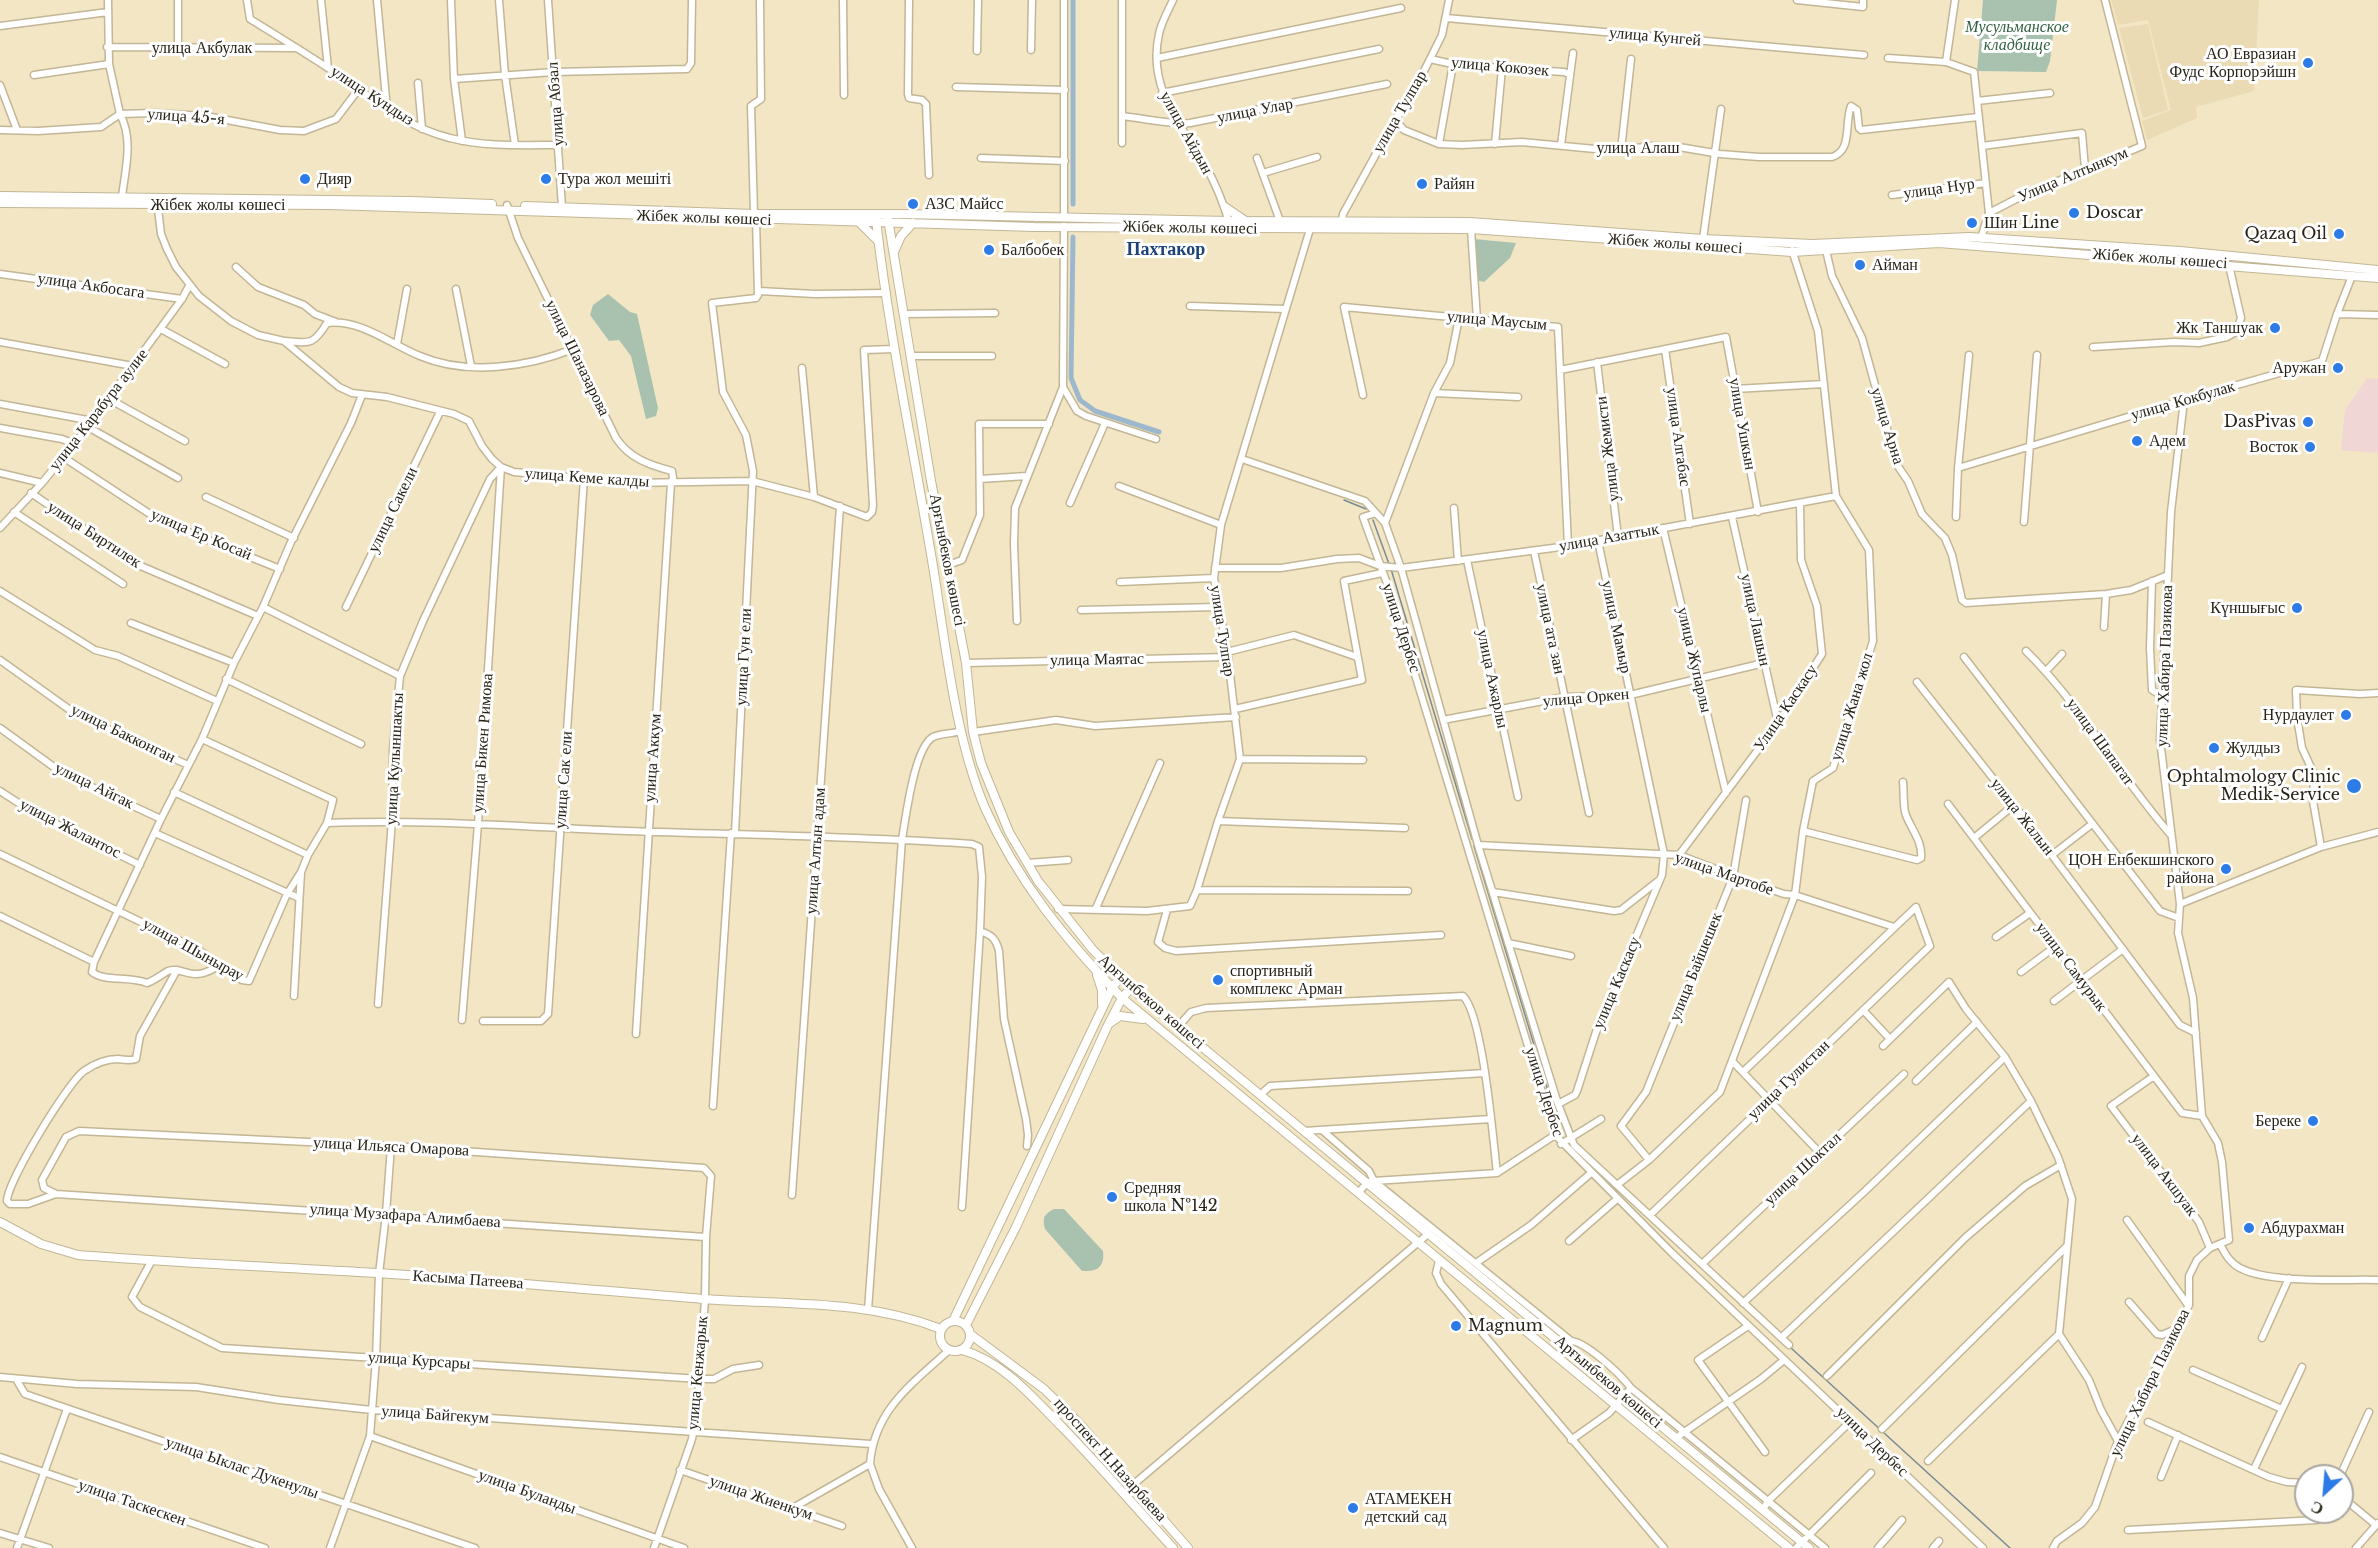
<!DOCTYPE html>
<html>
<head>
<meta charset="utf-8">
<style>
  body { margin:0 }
  #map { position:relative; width:2378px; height:1548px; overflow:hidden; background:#f3e6c5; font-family:"Libre Baskerville",serif }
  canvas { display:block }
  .north { position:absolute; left:2294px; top:1464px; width:60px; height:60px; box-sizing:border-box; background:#fff; border:2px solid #a9a7a2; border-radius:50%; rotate:206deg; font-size:16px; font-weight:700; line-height:24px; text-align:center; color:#282316 }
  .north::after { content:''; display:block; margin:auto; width:21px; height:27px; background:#2d7be7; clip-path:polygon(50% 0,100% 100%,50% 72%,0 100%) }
</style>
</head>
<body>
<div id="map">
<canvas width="2378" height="1548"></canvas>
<div class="north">С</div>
</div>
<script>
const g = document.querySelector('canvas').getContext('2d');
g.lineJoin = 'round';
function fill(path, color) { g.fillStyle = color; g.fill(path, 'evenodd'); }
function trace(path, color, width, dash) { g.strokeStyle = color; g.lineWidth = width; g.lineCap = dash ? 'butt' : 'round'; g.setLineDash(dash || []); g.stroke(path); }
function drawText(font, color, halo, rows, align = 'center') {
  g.font = font + ' "Libre Baskerville",serif'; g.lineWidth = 6; g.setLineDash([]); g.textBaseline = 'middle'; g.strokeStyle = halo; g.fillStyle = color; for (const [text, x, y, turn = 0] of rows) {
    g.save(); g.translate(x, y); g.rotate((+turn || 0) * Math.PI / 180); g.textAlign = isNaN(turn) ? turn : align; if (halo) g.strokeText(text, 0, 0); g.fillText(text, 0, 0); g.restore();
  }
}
fill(new Path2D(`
  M2111 0H2259L2254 91 2196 107 2197 118 2147 140 2142 121 2171 110 2148 20 2118 25Z
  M2148 24 2168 110 2143 118 2119 28Z`), '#eadbb4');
fill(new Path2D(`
  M2367 378 2378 379V453L2341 450 2345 410Z`), '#f0d6d5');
fill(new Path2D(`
  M1983 0H2057L2050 61 2046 72 1977 71Z
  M1474 239 1516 243 1510 258 1484 282 1476 280Z
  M608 294 630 312 637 314 658 408 656 416 646 419 631 356 619 340 609 341 590 315 593 305Z
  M1054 1209H1064L1103 1251C1105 1267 1097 1272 1082 1271L1045 1229C1042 1218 1044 1214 1054 1209Z`), '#a9c2b0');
trace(new Path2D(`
  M1344 500 1366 509
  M1373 520 1389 564
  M1391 569 1472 839
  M1474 846 1561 1134
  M1574 1150 1619 1191
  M1791 1348 2010 1548`), '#7a8b95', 1.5);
trace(new Path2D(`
  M1073 204V0
  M1073 237 1071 378 1080 400 1095 411 1159 432`), '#9db8cc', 5);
const minor = new Path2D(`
  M108 0 109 64 120 114C134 140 125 170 122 197
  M178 0V47
  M247 0 250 19C276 35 302 51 328 68 367 94 404 127 450 138 484 147 524 145 559 145
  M321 0 328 68
  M377 0 387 109
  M451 0 454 79 462 141
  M499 0 505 75 515 145
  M548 0 562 207
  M843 0 844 95
  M909 0 908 94 909 98 922 100 926 104 929 175
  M1064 0V218
  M1173 0C1168 11 1161 23 1159 34 1147 87 1180 124 1205 165 1216 184 1224 205 1230 225
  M1797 0 1863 7V0
  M1446 18 1864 55
  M0 26 108 12
  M107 47 296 48
  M1031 50 1032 0
  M977 51 978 0
  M1157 58 1401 8
  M1888 58 1946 62 1974 72 1989 213
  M1430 59 1457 65 1564 72 1569 74
  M1946 62 1955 0
  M34 75 109 64
  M454 79 554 72 687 69 691 63 692 0
  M418 83 422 129
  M0 85 17 130
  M956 87 1065 90
  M1162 93 1379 49
  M1977 101 2050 93
  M1122 116C1143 118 1170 125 1190 123L1387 84
  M1397 122 1404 130 1439 144 1462 145 1522 142 1616 151 1650 146 1679 147 1720 154 1759 157H1832C1853 150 1844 124 1851 106L1857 110 1859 128 1861 130 1978 117
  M0 130 38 131 101 127 120 114 153 113 206 116 280 130 304 131 336 119 358 90
  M1122 143V0
  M1439 144 1453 64
  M1495 144 1502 68
  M1561 145 1573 53
  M1982 146 2082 133 2085 169
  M1621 150 1631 59
  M981 158 1065 161
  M1257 158 1280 221
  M1263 173 1317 157
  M1892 195 1986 183
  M157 200 161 234 167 249 176 267 199 296 231 321 258 335 284 341 339 387 352 393 387 397 454 414 469 421 482 446 492 459 501 467 514 472 631 483 752 481 814 497 867 517 872 512 873 505 864 350 895 349
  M507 205 518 238 616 438C629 458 649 465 672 471L673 478 671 483 636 1034
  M754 214 751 106 761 99 760 0
  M1342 221 1343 214 1387 134 1416 87 1442 35 1449 0
  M1064 226 1063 387 1077 411 1086 416 1156 439
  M1471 229 1477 319
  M1981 238 1989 213 2022 196 2142 146 2105 0
  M1703 239 1721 109
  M1826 250 1832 276 1862 338 1897 465 1908 481 1922 514 1945 538 1952 555 1962 600 1966 603 2106 594 2131 590 2168 575
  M236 267 258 287 304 305 315 314 336 322
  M0 274 182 299
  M456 289 471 366
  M759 291 815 294 886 293
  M1190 306 1286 309
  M904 314 995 313
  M2337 314 2378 315
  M1459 318 1450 363 1434 393 1385 523 1401 568 1478 845 1558 1104 1574 1145 1789 1345
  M161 329 225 364
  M285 341C309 343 313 346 327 323 361 319 390 344 420 356 467 376 528 367 573 349
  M0 342 133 366
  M397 344 407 289
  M2093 347 2174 342 2199 343 2227 337 2236 332 2241 318 2229 265
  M1665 349 1690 524
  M910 356H992
  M1597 362 1618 537
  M802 368 814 497
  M1560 370 1726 337 1758 512
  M1735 389 1824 384
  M1434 393 1518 397
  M1363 395 1344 307 1558 327 1568 546
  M109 399 185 441
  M0 404 93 421
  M88 427 178 478
  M0 428 62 439 75 444
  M63 457 159 520 280 569
  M1242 459 1365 501 1385 523
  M1958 468 2184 400 2322 361 2337 314 2352 276
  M0 473 42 483
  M980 479 1027 476
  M1119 486 1221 525
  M31 493 136 564 258 616
  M206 497 294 538
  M1070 503 1105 423
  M1454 508 1458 561
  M14 512 123 584
  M1376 513 1363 517 1389 589 1555 1135 1672 1253 1983 1548
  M1732 517 1778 723
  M1956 517 1958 468 1969 355
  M2024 522 2037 355
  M0 528 42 483 88 427 182 299 189 286
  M1663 528 1726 793
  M1534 551 1589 813
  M1467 560 1518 797
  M948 565 962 560 980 515 979 424H1049
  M1215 568H1281L1337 559 1359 558 1380 566 1401 568 1568 546 1836 496
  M2152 581 2150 648 2152 690 2162 696
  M1120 582 1214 578
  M0 591 95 650 118 656 217 701
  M263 607 400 676
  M346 607 440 412
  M1081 610 1219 607
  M1017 621 1014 544 1015 508 1063 387
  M131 623 234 663
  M2104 627 2106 594
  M2026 651C2082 706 2119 776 2171 835
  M1227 652 1294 635 1357 657
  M1964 657 2160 911 2179 918
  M0 660 77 715 188 765
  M966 663 1228 657
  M2046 671 2062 654
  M226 679 361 744
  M1917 682 2014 805 2180 1025 2196 1033
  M1235 709 1362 680 1344 581 1382 573
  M1443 720 1564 697 1630 695 1764 663
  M0 728 62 773 161 819
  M973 732 1056 720 1095 726 1236 717
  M202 739 333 800 327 823 308 855 301 872 294 996
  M1240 759 1363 760
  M0 791 34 813 140 865
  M174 792 308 855
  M1948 804 2182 1113 2202 1116
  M1218 821 1405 828
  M327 823C427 819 527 827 627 831 742 835 857 836 972 844L979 847 982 877 980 931 962 1207
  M1803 831 1917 860 1921 858C1923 840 1909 827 1905 812 1903 802 1904 791 1903 782
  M155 833 299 898
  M735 833 753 471 746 435 723 392 712 303 756 298 758 295 756 220
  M1974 838 2014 805
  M1478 845 1679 855 1757 885 1784 894 1795 895 1894 927
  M2321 847 2313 801 2314 774 2302 748 2297 717 2296 690 2360 694 2378 693
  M0 854 197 949 242 980 249 981 287 894 301 872
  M1679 855 1778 723 1822 654 1817 606 1801 560 1800 504
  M2052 855 2092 824
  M1027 863 1068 860
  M1197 890 1408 891
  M1493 892 1614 911 1621 910 1658 881
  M2180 904 2321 847 2378 832
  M1096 908 1160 763
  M1058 909 1147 911 1190 906 1197 890 1218 821 1240 759 1228 657 1214 578 1221 525 1310 229
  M1167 910 1158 942 1165 948 1176 951 1441 935
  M0 916 94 962
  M980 931C992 935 996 939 999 951L1004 1019 1026 1119 1028 1135 1027 1146
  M1996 937 2030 913
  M1508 943 1571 956
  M220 965C213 969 206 974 197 974 188 975 177 967 168 971 161 975 155 980 147 983 131 976 104 982 92 972L94 962 161 819 202 739 234 663 263 607 291 542 351 423 362 395
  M2021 972 2056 946
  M2054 1001 2123 949
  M378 1004 392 820 393 749 400 676 423 621 490 479 501 467
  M1863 1010 1890 1039
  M462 1020 478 824 501 467
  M483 1021H541L548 1014 584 478
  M1177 1028 1191 1012 1206 1008 1463 996C1483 1015 1493 1139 1497 1173
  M1883 1046 1949 982 1966 1009 2005 1057 2031 1101 2058 1157 2072 1199 2059 1334 2089 1380 2101 1410 2118 1441
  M1733 1062 1820 1153
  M2154 1076 2111 1106 2199 1222 2210 1248
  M1916 1081 1977 1022
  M1260 1095 1270 1086 1485 1073
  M1558 1104 1575 1095 1577 1091 1596 1032 1662 875 1664 854 1598 541
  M713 1106 731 833
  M1322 1130 1369 1171 1374 1181 1570 1340
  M1304 1131 1491 1119
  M1561 1144 1601 1119
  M1649 1160 1621 1126 1646 1092 1733 877 1746 800
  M1617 1185 1649 1160 1720 1092 1795 895 1803 831 1813 781 1833 768 1873 641 1869 550 1836 496 1818 331 1792 250
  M1358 1193 1367 1183 1374 1181 1497 1173 1555 1135
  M56 1194 28 1204H10L7 1201C7 1182 68 1082 84 1071 94 1064 106 1059 118 1059 125 1060 130 1061 136 1059L140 1036 177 970
  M792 1195 840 506
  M1650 1215 1930 946 1916 907 1743 1072
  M2127 1220 2188 1305
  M1569 1241 1617 1199
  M2220 1244C2225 1254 2230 1263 2240 1268 2270 1284 2343 1279 2378 1280
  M152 1260 132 1297 140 1307 222 1348 700 1379H714L733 1369 759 1365
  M1439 1261 1436 1273 1441 1284 1664 1548
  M1476 1263 1531 1225 1591 1173
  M1702 1264 1904 1074
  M2129 1302 2157 1334 2162 1335 2176 1329
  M1743 1303 1864 1192 2005 1057
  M868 1310 902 839C906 817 914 748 933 737 941 733 952 734 961 731
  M1748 1326 1698 1360 1765 1452
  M1781 1338 2031 1101
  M2262 1338 2289 1278
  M1567 1341C1582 1337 1621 1375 1631 1388L1609 1413 1571 1440
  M2193 1370 2282 1409
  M1827 1376 1965 1238 2025 1186 2061 1165
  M0 1377 77 1384 196 1387 279 1400 372 1410 871 1444
  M16 1379 25 1394 475 1548
  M1631 1388 1825 1548
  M2148 1422 2269 1477 2287 1482 2306 1483
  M1882 1429 2066 1247
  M1680 1435 1761 1379 1784 1360
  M370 1436 684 1548
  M0 1457 265 1548
  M1928 1461 2059 1334
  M870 1464 879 1489 912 1548
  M2254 1469 2302 1367
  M680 1470 842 1526
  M2340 1476 2369 1412
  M2161 1477 2178 1435
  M1134 1484 1428 1234
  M2342 1497 2376 1525
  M791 1509 870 1464C874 1410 912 1384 948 1351
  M1763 1510 1768 1501 1851 1421
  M2128 1530 2317 1520 2329 1512
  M0 1533 49 1548
  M17 1548 67 1409
  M330 1548 370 1436 376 1359 379 1274 386 1214 391 1146
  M654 1548 692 1439 698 1400 705 1299 706 1237 56 1194 44 1188 42 1180 66 1137 79 1131 391 1146 704 1168 711 1176 706 1237
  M1796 1548 1871 1473
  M1878 1548 1902 1520
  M1933 1548 1939 1541
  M2053 1548 2057 1541 2082 1523 2095 1507 2118 1441 2189 1305V1276L2197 1260 2210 1248 2229 1240 2222 1162 2218 1143 2202 1116 2193 998 2178 933 2180 904 2160 740 2171 512 2184 400
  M2356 1548 2378 1523`);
const major = new Path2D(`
  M0 196 411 201 492 204
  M0 203 329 205 1034 227 1471 229 1792 252 1939 243 2378 278
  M525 206 754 214H902L1229 221 1470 222 1703 239 1812 244 1969 237 2180 251 2378 270
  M1225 207 1244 220
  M888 219 931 481 966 663 973 732 981 763 1009 832 1038 881 1093 950 1138 994 1809 1548
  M876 220C889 334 913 447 932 560 945 638 954 735 985 808 1018 882 1066 940 1122 998L1789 1548
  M860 223 878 241
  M894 252 901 236 913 223
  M1097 975 1102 990V1004
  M1110 1023 1120 1016 1143 1019
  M0 1222 41 1244 78 1255C177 1263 277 1267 377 1273 486 1280 595 1290 703 1299 783 1305 864 1299 941 1329
  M940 1336a15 15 0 1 1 30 0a15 15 0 1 1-30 0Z
  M953 1321 1112 988 1120 978
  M966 1325 1016 1227 1107 1027 1122 998 1131 988
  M970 1334 1044 1389 1078 1422 1188 1548
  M962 1350C1003 1361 1034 1399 1063 1428 1101 1467 1136 1508 1173 1548`);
trace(minor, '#c2b696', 9);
trace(major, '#c2b696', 10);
trace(minor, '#fff', 6);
trace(major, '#fff', 8);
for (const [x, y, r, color] of [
  [2308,63,6,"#2d7be7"],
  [305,179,6,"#2d7be7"],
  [546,179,6,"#2d7be7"],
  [1422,184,6,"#2d7be7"],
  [913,204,6,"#2d7be7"],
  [2074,213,6,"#2d7be7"],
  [1972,223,6,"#2d7be7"],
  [2339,234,6,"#2d7be7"],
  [989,250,6,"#2d7be7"],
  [1860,265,6,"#2d7be7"],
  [2275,328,6,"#2d7be7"],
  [2338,368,6,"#2d7be7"],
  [2308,422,6,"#2d7be7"],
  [2137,441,6,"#2d7be7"],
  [2310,447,6,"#2d7be7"],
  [2297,608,6,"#2d7be7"],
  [2346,715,6,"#2d7be7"],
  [2214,748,6,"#2d7be7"],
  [2354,786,8,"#2d7be7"],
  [2226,869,6,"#2d7be7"],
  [1218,980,6,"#2d7be7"],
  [2313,1121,6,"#2d7be7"],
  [1112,1197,6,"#2d7be7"],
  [2249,1228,6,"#2d7be7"],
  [1456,1326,6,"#2d7be7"],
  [1353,1508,6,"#2d7be7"]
]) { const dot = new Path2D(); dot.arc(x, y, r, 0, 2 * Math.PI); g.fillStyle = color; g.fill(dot); trace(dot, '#fff', 2); }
drawText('italic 16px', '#315f41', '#fff', [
  ["Мусульманское",2017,27],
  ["кладбище",2017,45]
]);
drawText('16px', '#282316', '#fff', [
  ["улица Кунгей",1655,37,5],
  ["улица Акбулак",202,48],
  ["улица Кокозек",1500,67,5],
  ["улица Кундыз",372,96,33],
  ["улица Абзал",556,104,-94],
  ["улица Улар",1255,111,-11],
  ["улица Тулпар",1400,112,-60],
  ["улица 45-я",186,117,4],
  ["улица Айдын",1186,133,61],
  ["улица Алаш",1638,148],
  ["Улица Алтынкум",2073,175,-23],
  ["улица Нур",1939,189,-8],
  ["Жібек жолы көшесі",218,205],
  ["Жібек жолы көшесі",704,218,2],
  ["Жібек жолы көшесі",1190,228,1],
  ["Жібек жолы көшесі",1675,244,4],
  ["Жібек жолы көшесі",2160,259,4],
  ["улица Акбосага",91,286,8],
  ["улица Маусым",1497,321,5],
  ["улица Шаназарова",577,358,64],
  ["улица Кокбулак",2183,401,-16],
  ["улица Карабура аулие",99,410,-52],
  ["улица Ушкын",1742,424,80],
  ["улица Арна",1887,426,73],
  ["улица Алгабас",1678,437,82],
  ["улица Жемисти",1608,449,-97],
  ["улица Кеме калды",587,478,4],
  ["улица Сакели",393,510,-64],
  ["улица Биртилек",94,535,33],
  ["улица Ер Косай",201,535,23],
  ["улица Азаттык",1609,538,-10],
  ["Арғынбеков көшесі",947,560,79],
  ["улица Лашын",1755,620,78],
  ["улица Мамыр",1616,627,78],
  ["улица Дербес",1401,628,72],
  ["улица ата зан",1550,629,78],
  ["улица Тулпар",1222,631,81],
  ["улица Гун ели",744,657,-87],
  ["улица Маятас",1097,660,-1],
  ["улица Жупарлы",1694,660,77],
  ["улица Хабира Пазикова",2165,666,-88],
  ["улица Ажарлы",1492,679,78],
  ["улица Оркен",1586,698,-5],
  ["улица Жана жол",1852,707,-73],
  ["Улица Каскасу",1786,708,-56],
  ["улица Бакконган",123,734,26],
  ["улица Шапагат",2100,742,54],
  ["улица Бикен Римова",483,743,-86],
  ["улица Аккум",653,758,-86],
  ["улица Кулыншакты",395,759,-87],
  ["улица Сак ели",564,780,-86],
  ["улица Айгак",94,786,26],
  ["улица Жалын",2022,817,52],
  ["улица Жалантос",70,829,27],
  ["улица Алтын адам",816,851,-86],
  ["улица Мартобе",1724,874,19],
  ["улица Шынырау",193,950,29],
  ["улица Байшешек",1696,967,-68],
  ["улица Самурык",2071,967,53],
  ["улица Каскасу",1617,983,-67],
  ["Арғынбеков көшесі",1151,1002,41],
  ["улица Гулистан",1789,1080,-44],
  ["улица Дербес",1544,1092,72],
  ["улица Ильяса Омарова",391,1147,3],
  ["улица Шоктал",1803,1169,-43],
  ["улица Акшуак",2164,1175,53],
  ["улица Музафара Алимбаева",405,1216,4],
  ["Касыма Патеева",468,1280,4],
  ["улица Курсары",419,1361,4],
  ["улица Кенжарык",698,1373,-85],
  ["Арғынбеков көшесі",1608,1382,40],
  ["улица Хабира Пазикова",2150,1383,-64],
  ["улица Байгекум",435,1415,4],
  ["улица Дербес",1872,1442,44],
  ["проспект Н.Назарбаева",1110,1460,48],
  ["улица Ыклас Дукенулы",242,1468,19],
  ["улица Буланды",527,1492,20],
  ["улица Жиенкум",761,1498,19],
  ["улица Таскескен",132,1503,19]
]);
drawText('16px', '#282316', '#fff', [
  ["АО Евразиан",2296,54,"right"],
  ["Фудс Корпорэйшн",2296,72,"right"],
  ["Дияр",317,179],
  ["Тура жол мешіті",558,179],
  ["Райян",1434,184],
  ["АЗС Майсс",925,204],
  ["Doscar",2086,213],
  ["Шин Line",1984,223],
  ["Qazaq Oil",2327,234,"right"],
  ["Балбобек",1001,250],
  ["Айман",1872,265],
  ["Жк Таншуак",2263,328,"right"],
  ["Аружан",2326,368,"right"],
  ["DasPivas",2296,422,"right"],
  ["Адем",2149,441],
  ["Восток",2298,447,"right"],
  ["Күншығыс",2285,608,"right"],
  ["Нурдаулет",2334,715,"right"],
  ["Жулдыз",2226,748],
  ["Ophtalmology Clinic",2340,777,"right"],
  ["Medik-Service",2340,795,"right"],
  ["ЦОН Енбекшинского",2214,860,"right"],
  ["района",2214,878,"right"],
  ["спортивный",1230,971],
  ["комплекс Арман",1230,989],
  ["Береке",2301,1121,"right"],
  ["Средняя",1124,1188],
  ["школа №142",1124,1206],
  ["Абдурахман",2261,1228],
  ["Magnum",1468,1326],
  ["АТАМЕКЕН",1365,1499],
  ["детский сад",1365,1517]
], 'left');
drawText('bold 18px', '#1d4277', '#fff', [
  ["Пахтакор",1166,250]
]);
</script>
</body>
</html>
